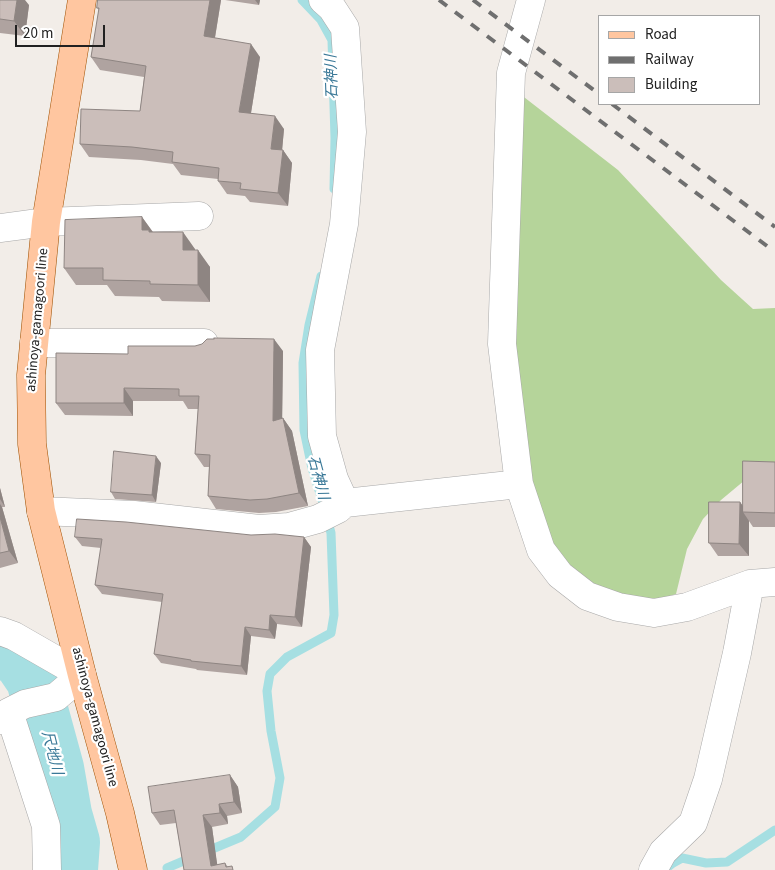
<!DOCTYPE html>
<html>
<head>
<meta charset="utf-8">
<style>
  body { margin:0 }
  #map { position:relative; width:775px; height:870px; overflow:hidden; background:#f2ede8; font-family:"Source Sans 3",sans-serif }
  canvas { display:block }
  .legend { position:absolute; left:598px; top:15px; width:162px; height:90px; box-sizing:border-box; background:#fff; border:1px solid #a6a6a6; margin:0; padding:6px 9px; list-style:none; font-size:15px; color:#212121 }
  .legend li { display:flex; align-items:center; gap:10px; height:25px }
  .legend b { width:25px; border:1px solid #a6a6a6 }
  .scale { position:absolute; left:15px; top:25px; width:90px; height:22px; box-sizing:border-box; border:2px solid #212121; border-top:0; padding-left:6px; font-size:15px; line-height:18px; white-space:nowrap; color:#212121; -webkit-text-stroke:4px #fff; paint-order:stroke }
</style>
</head>
<body>
<div id="map">
<canvas width="775" height="870"></canvas>
<ul class="legend">
<li><b style="height:6px;background:#ffc6a0"></b>Road</li>
<li><b style="height:6px;background:#6f6f6f"></b>Railway</li>
<li><b style="height:14px;background:#cbbeba"></b>Building</li>
</ul>
<div class="scale">20 m</div>
</div>
<script>
const g = document.querySelector('canvas').getContext('2d');
g.lineJoin = 'round';
function fill(path, color) { g.fillStyle = color; g.fill(path, 'evenodd'); }
function trace(path, color, width, dash) { g.strokeStyle = color; g.lineWidth = width; g.lineCap = dash ? 'butt' : 'round'; g.setLineDash(dash || []); g.stroke(path); }
function drawText(font, color, halo, rows, align = 'center') {
  g.font = font + ' "Source Sans 3","Noto Sans JP",sans-serif'; g.lineWidth = 4.5; g.setLineDash([]); g.textBaseline = 'middle'; g.strokeStyle = halo; g.fillStyle = color; for (const [text, x, y, turn = 0] of rows) {
    g.save(); g.translate(x, y); g.rotate((+turn || 0) * Math.PI / 180); g.textAlign = isNaN(turn) ? turn : align; if (halo) g.strokeText(text, 0, 0); g.fillText(text, 0, 0); g.restore();
  }
}
fill(new Path2D(`
  M520 94 618 170 721 280 753 309 775 308V466L757 470 721 500 703 519 687 549 676 594 655 601 595 589 564 562 546 535 527 479 515 345Z`), '#b5d49a');
trace(new Path2D(`
  M302 0 321 20 332 40 335 138 334 189
  M205 852 241 837 275 807 280 778 271 731 267 691 270 674 287 657 331 633 334 615 331 533 323 503 312 468 304 430 303 363 309 325 321 276
  M167 868 193 857
  M664 870 673 863 682 858 706 863 727 862 775 830`), '#a6dfe2', 9);
trace(new Path2D(`
  M0 652 18 658 33 680 57 768 65 814 73 842 71 870`), '#a6dfe2', 54);
const minor = new Path2D(`
  M323 0 332 8 345 28 352 132 344 224 320 350 322 436 334 479 345 503
  M0 228 46 222 199 216
  M34 343H204
  M519 484 502 344 511 73 531 0
  M41 511 134 515 259 529 289 527 318 519 338 509 345 503 519 484 541 550 560 575 587 596 618 607 654 613 687 607 750 584 775 582
  M0 631 14 636 82 675 56 697 25 704 9 712 0 720
  M9 712 46 826 47 870
  M653 870 663 852 693 823 708 779 737 653 750 584`);
const major = new Path2D(`
  M82 0 46 222 31 375 32 444 41 511 82 675 120 813 133 870`);
trace(minor, '#a8a8a8', 29);
trace(major, '#9f5000', 29);
trace(minor, '#fff', 28);
trace(major, '#ffc6a0', 28);
trace(new Path2D(`
  M439 0 775 252
  M473 0 599 94
  M612 104 775 227`), '#6f6f6f', 4, [10, 10]);
fill(new Path2D(`
  M0 0 29 5 25 36 0 33Z
  M98 0H221L215 38 260 57 251 113 284 129 282 150H283L292 163 288 206 250 202 245 196 227 194 218 181V179L181 175 173 164 141 160 89 157 80 144 140 111 144 77 100 70 91 57 99 10 97 8Z
  M225 0H260L259 5Z
  M142 217 153 232 195 249V250L210 267V302L162 301 159 297 115 296 107 285H76L64 268Z
  M283 351 282 418H283L292 431 308 506 276 512 259 513 216 509 208 496 209 467H204L195 454 198 409H188L183 401H133V416L65 415 56 403 128 354Z
  M775 462V527H753L749 521V556H718L709 543 740 502 743 506Z
  M161 463 156 502 115 499 111 492Z
  M0 488 5 507H2L18 563 0 568Z
  M251 535 304 537 311 547 302 627 277 624 275 639 251 636 247 675 197 670 196 669 161 663 154 654 162 602 102 594 95 585 101 548 82 546 75 537Z
  M230 775 238 787 242 813 227 816 228 824 212 827 217 865 225 863 228 867 184 870 176 823 160 825 152 813Z`), '#afa3a0');
fill(new Path2D(`
  M17 0H25L29 5 25 36 14 21Z
  M210 0H221L213 49 204 36Z
  M255 0H260L259 5Z
  M251 44 260 57 249 125 239 112Z
  M275 116 284 129 281 162 271 149Z
  M283 150 292 163 288 206 278 193Z
  M142 217 154 234 142 230Z
  M183 232 195 249V266L183 250Z
  M198 250 210 267V302L198 285Z
  M274 339 283 351 282 433 273 421Z
  M124 388 133 401V416L124 403Z
  M283 418 292 431 308 506 299 493Z
  M156 456 161 463 156 502 152 495Z
  M0 488 5 507 0 499Z
  M740 502 747 512H743L749 521V556L739 544Z
  M0 504 2 507 18 563 9 551 0 517Z
  M304 537 311 547 302 627 295 617Z
  M270 615 277 624 275 639 269 630Z
  M245 627 251 636 247 675 241 666Z
  M230 775 238 787 242 813 234 802Z
  M219 804 227 816 228 824 220 813Z
  M203 815 212 827 218 870 211 866Z`), '#8e8582');
const building = new Path2D(`
  M0 0H17L14 21 0 19Z
  M98 0H210L204 36 251 44 239 112 275 116 271 149 283 150 278 193 240 189 241 183 218 181 219 168 172 162 173 152 132 147 80 144 81 109 140 111 146 66 91 57 99 8H97Z
  M142 217V230H149V232H183V250H198V285L150 284V281L103 280V268H64L65 220Z
  M214 338 274 339 273 421 283 418 299 493 267 499 250 500 208 496 210 455 195 454 199 396H179V389L124 388V403H56V353L128 354V346H195L202 344 207 339H214Z
  M114 451 156 456 152 495 111 492Z
  M743 461 775 462V513L743 512Z
  M709 502H740L739 544 709 543Z
  M0 517 9 551 0 553Z
  M77 519 126 522 251 535 275 534 304 537 295 617 270 615 269 630 245 627 241 666 191 661V660L154 654 163 594 95 585 102 539 75 537Z
  M230 775 234 802 219 804 220 813 203 815 211 866 225 863 226 867 232 866 233 870H184L174 810 152 813 148 787Z`);
fill(building, '#cbbeba');
trace(building, '#8e8582', 1);
drawText('14px', '#212121', '#fff', [
  ["ashinoya-gamagoori line",38,320,-85],
  ["ashinoya-gamagoori line",94,717,75]
]);
drawText('italic 15px', '#3b7998', '#fff', [
  ["石神川",333,77,-92],
  ["石神川",317,478,75],
  ["尺地川",51,753,76]
]);
</script>
</body>
</html>
